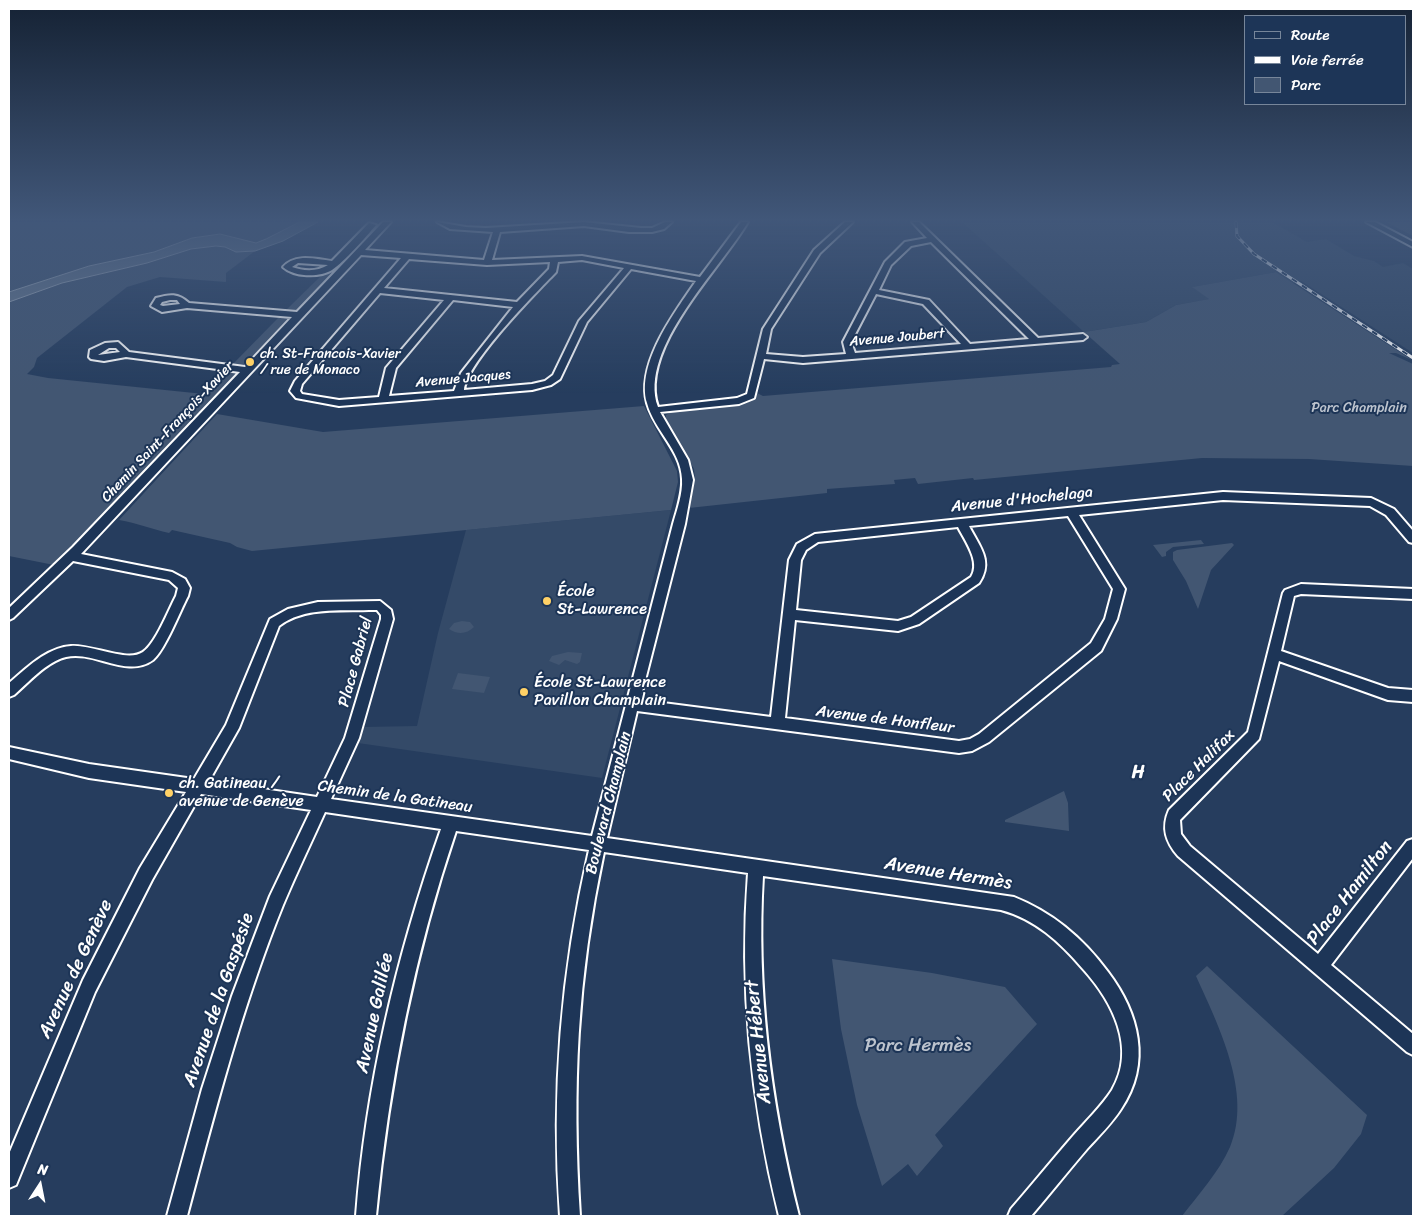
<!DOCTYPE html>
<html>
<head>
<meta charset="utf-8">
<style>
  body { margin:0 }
  #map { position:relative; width:1422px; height:1225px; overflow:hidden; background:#263d5e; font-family:Sriracha,sans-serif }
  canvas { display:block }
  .frame { position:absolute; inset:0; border:10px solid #fff; pointer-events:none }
  .legend { position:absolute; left:1244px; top:15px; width:162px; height:90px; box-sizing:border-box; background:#1d3557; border:1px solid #77869a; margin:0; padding:6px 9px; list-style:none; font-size:15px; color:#fff }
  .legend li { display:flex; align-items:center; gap:10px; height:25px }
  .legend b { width:25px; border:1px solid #77869a }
  .north { position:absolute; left:15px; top:1160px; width:50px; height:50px; -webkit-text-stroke:4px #1d3557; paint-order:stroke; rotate:11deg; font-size:14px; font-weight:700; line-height:20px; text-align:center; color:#fff }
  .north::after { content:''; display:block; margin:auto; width:18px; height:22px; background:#fff; clip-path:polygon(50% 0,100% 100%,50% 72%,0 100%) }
</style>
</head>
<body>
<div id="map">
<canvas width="1422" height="1225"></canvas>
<div class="frame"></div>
<ul class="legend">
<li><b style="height:6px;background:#1d3557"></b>Route</li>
<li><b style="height:6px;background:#fff"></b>Voie ferrée</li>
<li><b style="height:14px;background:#425672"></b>Parc</li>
</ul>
<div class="north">N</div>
</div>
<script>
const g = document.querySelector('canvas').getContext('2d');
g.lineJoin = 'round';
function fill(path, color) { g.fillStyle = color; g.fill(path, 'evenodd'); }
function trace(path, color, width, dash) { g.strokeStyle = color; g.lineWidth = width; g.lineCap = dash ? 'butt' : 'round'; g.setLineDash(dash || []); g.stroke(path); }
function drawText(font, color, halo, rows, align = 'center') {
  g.font = font + ' Sriracha,sans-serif'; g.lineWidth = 4; g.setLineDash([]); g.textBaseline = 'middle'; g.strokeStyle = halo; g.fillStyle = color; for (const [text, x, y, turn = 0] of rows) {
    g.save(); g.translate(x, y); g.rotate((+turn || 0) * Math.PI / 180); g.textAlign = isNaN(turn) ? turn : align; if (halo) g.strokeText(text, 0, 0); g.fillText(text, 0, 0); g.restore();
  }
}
fill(new Path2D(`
  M962 222H1272L1307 242 1326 239 1354 256 1374 261 1383 267 1403 263 1413 269V353L1301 281 1292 283 1276 272 1193 287 1210 299 1176 305 1146 322 1084 332Z
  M671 510 602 778 358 743 364 727 417 726 438 633 466 530Z`), '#344a68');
fill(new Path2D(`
  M9 222H300L266 240 256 243 220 234 192 238 154 252 89 266 9 292Z
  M216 246 225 247 236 252 255 251 226 273V282L160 277 127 287 37 358 34 367 27 374 48 378 204 394 227 370 237 374 54 565 9 556V302L62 283 147 263 191 249Z
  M329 272 331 273 329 277 297 310 284 312 323 274Z
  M1276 272 1412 360 1396 353H1389L1413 364V466L1309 459 1202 458 974 480 973 478 918 484 915 478 894 480 895 484 827 489V493L689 508 695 479 694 469 666 419V415L671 412 740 404 751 401 757 393 763 396 1111 367 1112 365 1120 364 1084 332 1146 322 1176 305 1209 299 1192 287Z
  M280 316 287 317 289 319 247 364 232 365Z
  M644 406 677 471 678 482 671 510 252 551 237 547 230 543 172 530 169 533C152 529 137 523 119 520L217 414 323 432Z
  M1201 540 1204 544 1173 547 1166 552V556L1162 557 1153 545Z
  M1232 543 1234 545 1211 570 1198 609 1186 581 1173 560V552L1177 550Z
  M462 621 470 622 474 627C467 634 458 635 449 629L454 623Z
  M568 652 582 653 580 662 577 664 565 660 559 665 549 661 552 656Z
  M458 673 490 677 484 693 452 689Z
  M1064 791 1068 803 1069 831 1005 822V820Z
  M832 959 932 973 1005 987 1037 1024 935 1135 943 1146 917 1176 908 1164 882 1186 857 1105 841 1029Z
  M1207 966 1367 1115 1361 1134 1334 1168 1282 1216H1182C1198 1195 1219 1172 1230 1147 1253 1093 1218 1025 1196 976Z`), '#425672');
const water = new Path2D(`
  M300 222H318L283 241 255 251 236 252 225 247 216 246 191 249 147 263 62 283 9 302V292L89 266 154 252 192 238 220 234 256 243 266 239Z`);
fill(water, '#67788e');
trace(water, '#a4aebb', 1);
const minor = new Path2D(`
  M383 222H391L365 250 484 260 493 232 450 229 437 222 466 227 486 228 584 222 641 228H652L665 222H672L664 229 652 232H629L584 226 500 232 492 260 582 256 700 277 741 222H748C722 267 637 349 658 407L737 398 747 394 763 329 814 250 845 222H853L820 253 771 329 766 354 803 357 846 354 843 342 885 262 905 242 927 238 912 222H919L1038 338 1083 334 1087 337 1083 340 803 363 764 359 754 398 739 404 660 412 688 460 693 480 685 524 640 700 771 717 789 560 797 544 815 534 1223 492 1371 498 1394 509 1413 531V543L1409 542 1386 515 1370 506 1223 500 1079 515 1125 589 1117 619 1101 651 989 742 972 751 959 753 637 711 607 838 1014 897C1052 912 1084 939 1108 972 1139 1013 1152 1063 1121 1109 1112 1123 1099 1136 1087 1149 1068 1171 1050 1194 1031 1216H1008L1011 1209C1032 1185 1052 1160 1073 1136 1086 1121 1101 1107 1112 1090 1137 1048 1112 1001 1083 969 1060 942 1035 919 1001 910L763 876C756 992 771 1104 799 1216H779C751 1103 739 989 748 873L604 852C577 978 572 1088 580 1216H560C551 1093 561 971 589 850L456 831C413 958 389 1083 376 1216H356C366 1084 397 954 441 829L325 812C311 843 296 874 283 905 242 1006 215 1111 187 1216H167L202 1089 232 996 270 896 311 810 201 794 152 880 95 992 16 1185 9 1188V1154L83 980 140 868 186 792 89 778 9 759V747L89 764 194 779 226 725 270 619 288 609 318 602 380 601 391 610 393 619 359 738 331 799 592 836 673 524C677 510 683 493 682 479 681 450 654 430 647 403 636 363 675 312 696 281L631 269 587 322 560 379 551 385 532 390 339 406 296 398 290 391 295 381 401 258 361 255 81 554 172 572 185 579 190 588 188 596C180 611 165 650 153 660 127 679 94 650 66 657 46 662 29 682 14 695L9 697V683C27 668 46 648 71 646 91 644 127 663 143 652 156 643 168 611 176 596L178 588 169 580 73 561 13 618 9 620V608L73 547 240 372 126 357 104 361 91 359 89 357 90 350 105 343 118 342 129 352 245 367 292 317 187 308 162 312 151 306 156 298C170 294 178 293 189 303L297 312ZM931 242 1029 339 970 344 929 300 879 290 891 265 911 246ZM409 259 487 265 550 262 549 269 517 302 384 288ZM582 260 624 268 579 321 553 375 545 381 532 384 464 390C467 362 535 294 556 272L558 262ZM380 293 444 300 386 368 379 397 339 400 302 394 300 391 302 384ZM876 294 923 304 961 344 855 353 851 342ZM170 300H177L180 304 163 306 160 305 162 302ZM453 300 513 307 461 373 454 391 389 396 396 368ZM109 348H116L120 352 98 355ZM1068 516 1113 589 1105 619 1091 643 979 734 970 739 959 741 785 718 795 620 898 631 919 624 979 583C994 561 979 546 969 526ZM958 527C965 541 981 562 971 577L911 617 898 621 796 610 801 560 806 550 818 542ZM369 610H377L381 615V619L345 738 317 797 209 781 239 728 279 626C303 607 340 611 369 610Z
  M1366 222H1375L1413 242V247Z
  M369 223 376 225C366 237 344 262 332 270 319 278 294 277 283 267 295 253 316 259 332 261ZM298 263 328 265C317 272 303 271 292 267Z
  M1301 584 1413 589V599L1301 594 1294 596 1281 651 1388 688 1413 690V702L1388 700 1279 661 1259 739 1180 820 1181 834 1190 846 1318 954 1407 841 1413 839V858L1331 965 1413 1034V1055L1407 1052 1178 856C1166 842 1161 828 1169 810L1248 732 1283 593 1285 590Z`);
trace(minor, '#fff', 4);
fill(minor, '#1d3557');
const rail = new Path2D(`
  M1236 222 1237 236 1254 254 1413 358`);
trace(rail, '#fff', 3);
trace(rail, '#1d3557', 2, [6]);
fill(new Path2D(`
  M1386 222H1413V236Z`), '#49596f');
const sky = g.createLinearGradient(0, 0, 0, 393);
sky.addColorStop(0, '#152234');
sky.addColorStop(0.56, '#415779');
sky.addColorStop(1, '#41577900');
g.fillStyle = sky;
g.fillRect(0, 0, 1422, 393);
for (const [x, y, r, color] of [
  [250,362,5,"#ffd166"],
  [547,601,5,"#ffd166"],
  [524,692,5,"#ffd166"],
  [169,793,5,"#ffd166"]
]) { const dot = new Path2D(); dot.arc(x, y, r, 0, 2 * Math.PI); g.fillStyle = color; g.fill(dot); trace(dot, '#1d3557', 2); }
drawText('14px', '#fff', '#1d3557', [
  ["Avenue Joubert",897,338,-5],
  ["Avenue Jacques",463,379,-5],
  ["Chemin Saint-François-Xavier",168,432,-47]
]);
drawText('14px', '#fff', '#1d3557', [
  ["ch. St-Francois-Xavier",260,354],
  ["/ rue de Monaco",260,370]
], 'left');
drawText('14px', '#bdc4ce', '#1d3557', [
  ["Parc Champlain",1359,408]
]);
drawText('16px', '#fff', '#1d3557', [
  ["Avenue d'Hochelaga",1022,500,-6],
  ["Place Gabriel",356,662,-75],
  ["Avenue de Honfleur",885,720,7],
  ["Place Halifax",1199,766,-45],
  ["Chemin de la Gatineau",395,797,8],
  ["Boulevard Champlain",609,803,-76]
]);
drawText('16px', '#fff', '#1d3557', [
  ["École",557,592],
  ["St-Lawrence",557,610],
  ["École St-Lawrence",534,683],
  ["Pavillon Champlain",534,701],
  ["ch. Gatineau /",179,784],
  ["avenue de Genève",179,802]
], 'left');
drawText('bold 18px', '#fff', '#1d3557', [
  ["H",1138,773]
]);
drawText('19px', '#fff', '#1d3557', [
  ["Avenue Hermès",948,874,9],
  ["Place Hamilton",1350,893,-52],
  ["Avenue de Genève",76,969,-65],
  ["Avenue de la Gaspésie",219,1000,-71],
  ["Avenue Galilée",375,1013,-78],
  ["Avenue Hébert",759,1042,-96]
]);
drawText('19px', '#bdc4ce', '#1d3557', [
  ["Parc Hermès",918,1046]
]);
</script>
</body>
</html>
